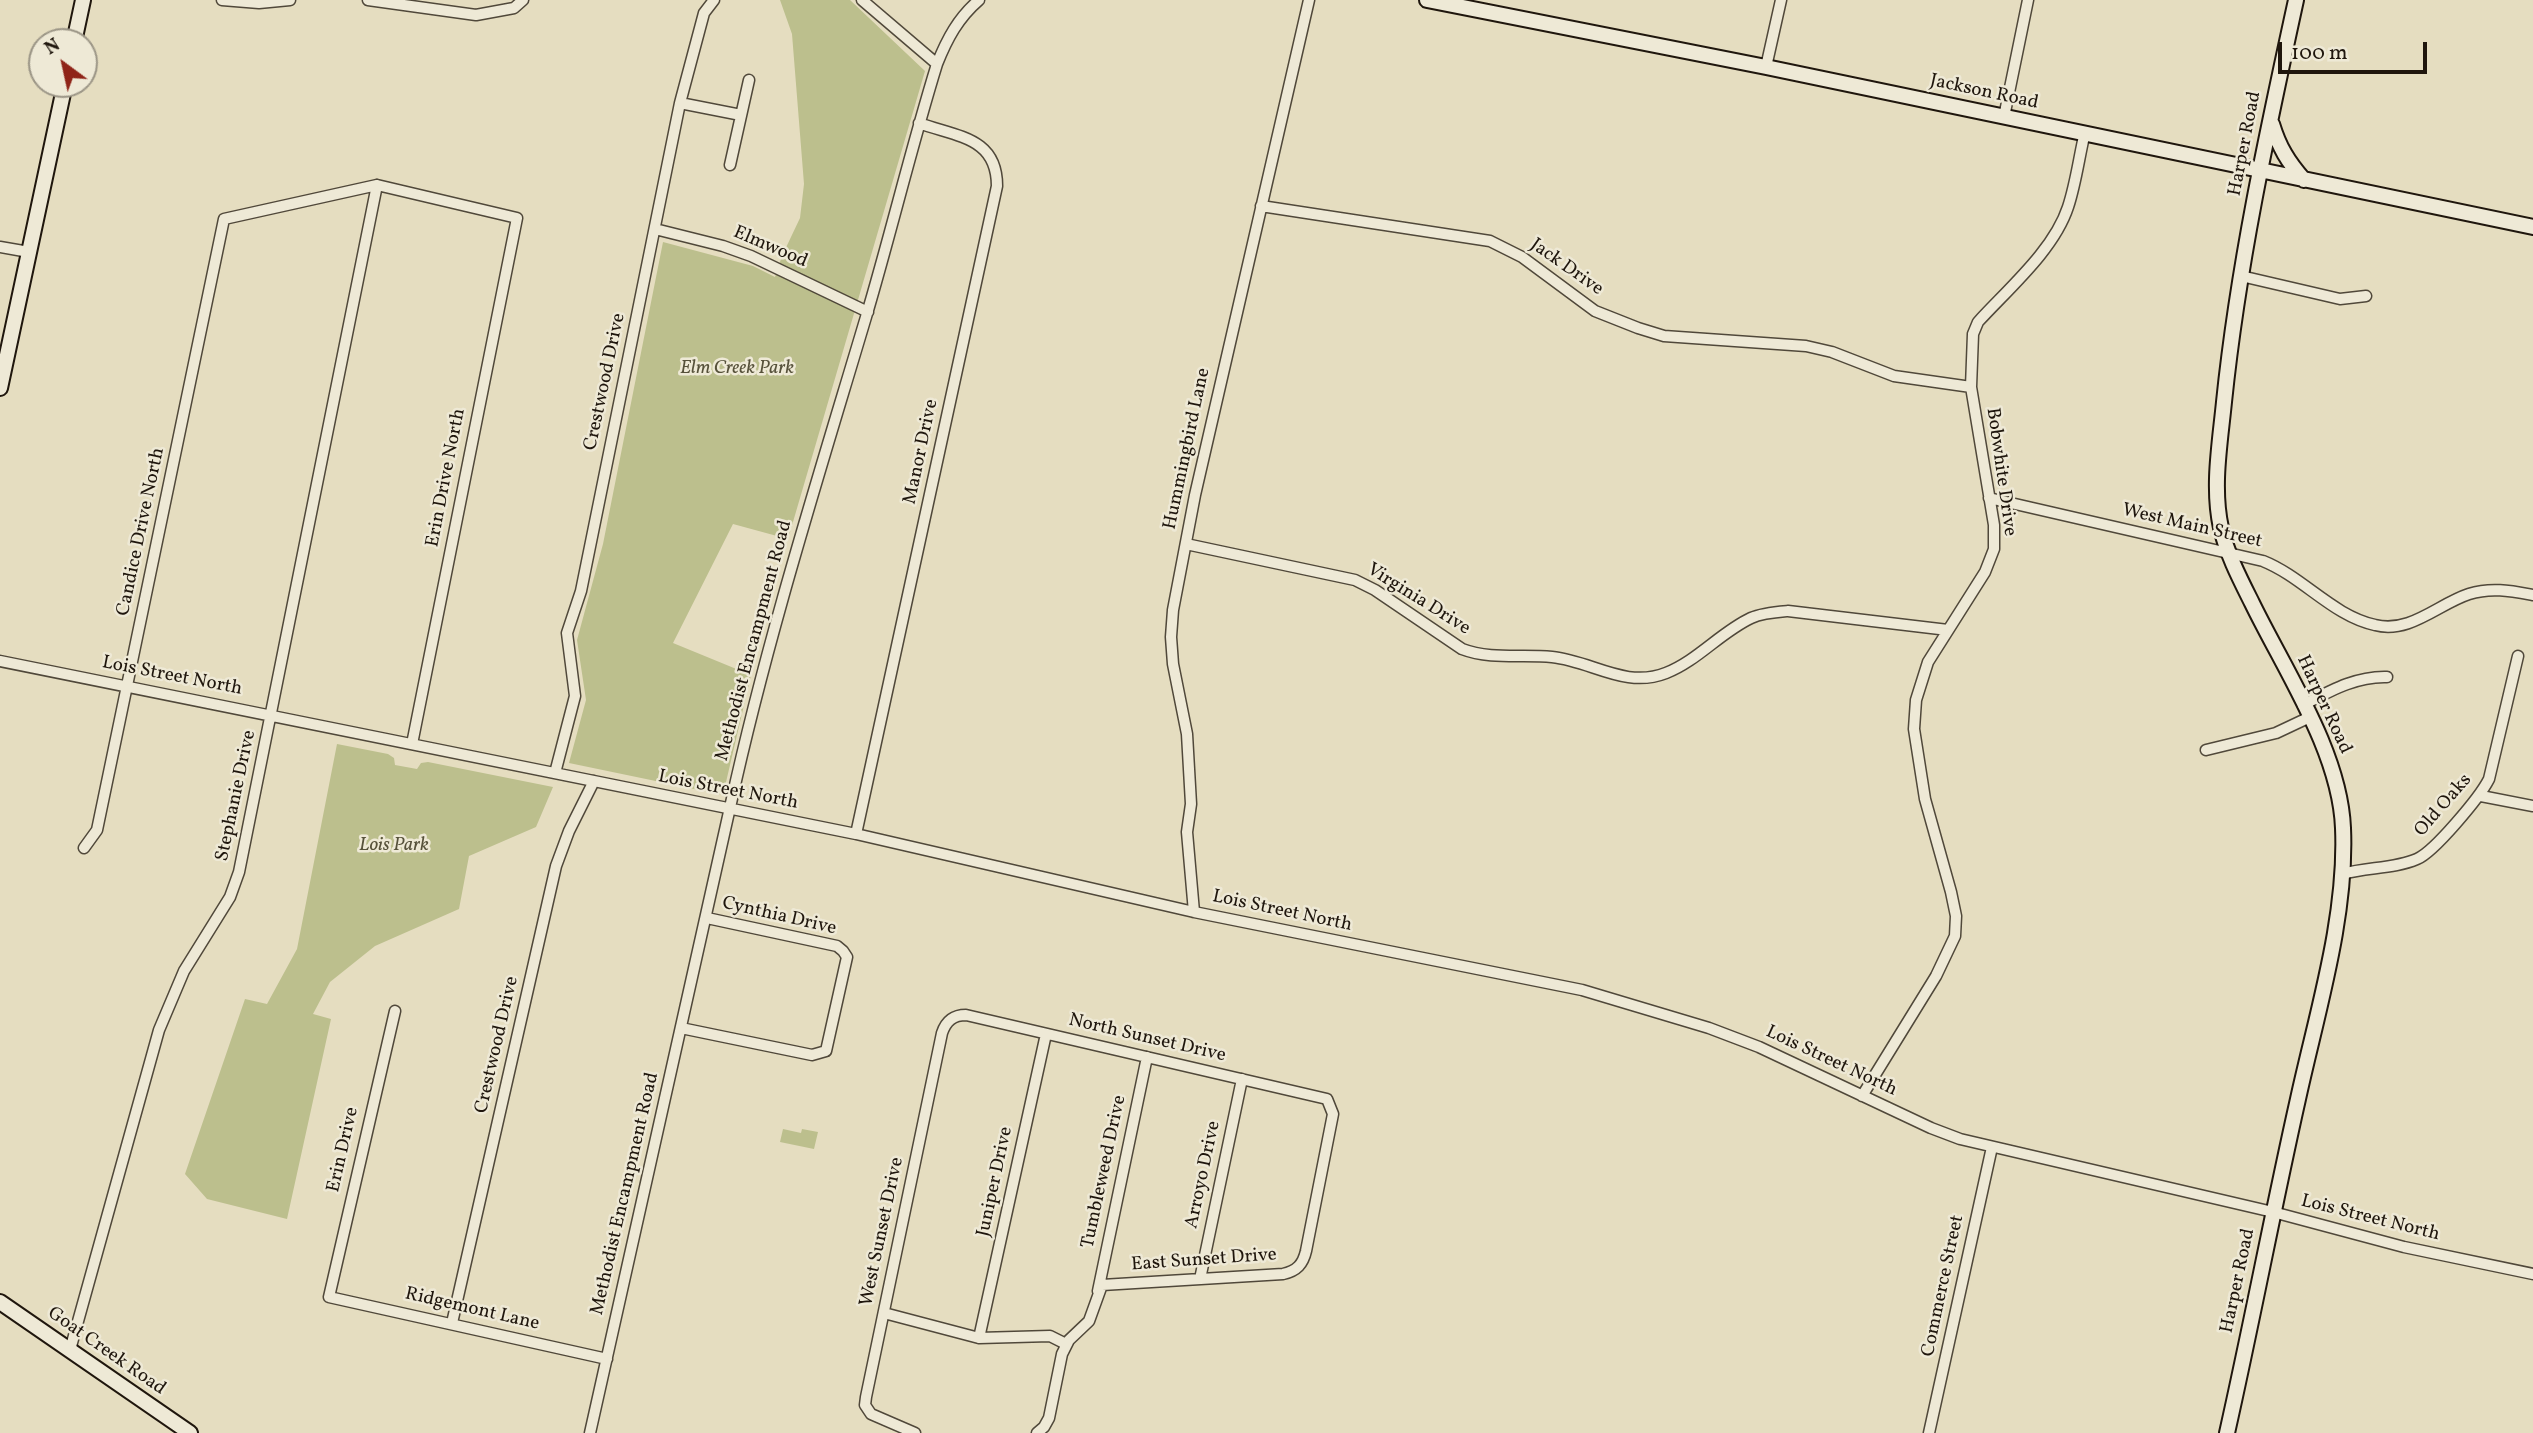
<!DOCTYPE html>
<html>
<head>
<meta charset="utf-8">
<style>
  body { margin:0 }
  #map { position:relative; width:2533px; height:1433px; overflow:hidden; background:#e5ddc0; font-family:Vollkorn,serif }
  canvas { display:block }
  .north { position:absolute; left:28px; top:28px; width:70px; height:70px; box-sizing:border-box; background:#eee9d6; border:2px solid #9b9586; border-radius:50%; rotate:327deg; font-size:19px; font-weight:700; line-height:28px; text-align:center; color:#1f160d }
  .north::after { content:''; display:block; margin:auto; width:24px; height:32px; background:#8f2418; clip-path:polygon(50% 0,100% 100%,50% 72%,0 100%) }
  .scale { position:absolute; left:2278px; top:42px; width:149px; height:32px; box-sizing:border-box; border:4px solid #1f160d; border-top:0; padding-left:9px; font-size:21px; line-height:24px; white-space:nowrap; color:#1f160d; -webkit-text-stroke:5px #eee9d6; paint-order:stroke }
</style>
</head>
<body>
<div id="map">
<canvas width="2533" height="1433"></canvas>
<div class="north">N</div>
<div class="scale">100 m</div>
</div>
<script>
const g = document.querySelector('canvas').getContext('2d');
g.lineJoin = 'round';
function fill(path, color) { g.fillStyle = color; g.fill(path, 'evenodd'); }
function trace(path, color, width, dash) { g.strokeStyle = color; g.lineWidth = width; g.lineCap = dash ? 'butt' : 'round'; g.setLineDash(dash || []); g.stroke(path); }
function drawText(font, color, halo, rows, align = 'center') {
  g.font = font + ' Vollkorn,serif'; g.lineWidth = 5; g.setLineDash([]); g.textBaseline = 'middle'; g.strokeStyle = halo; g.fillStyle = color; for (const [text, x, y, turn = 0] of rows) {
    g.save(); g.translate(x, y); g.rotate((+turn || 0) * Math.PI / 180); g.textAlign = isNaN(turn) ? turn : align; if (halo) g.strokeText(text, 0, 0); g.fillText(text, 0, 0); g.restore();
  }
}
fill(new Path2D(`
  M780 0H850L925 71 788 539 733 524 673 643 751 675 723 795 569 763 586 700 577 640 603 544 663 242 753 266 775 277 782 256 800 218 804 184 792 34Z
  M337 744 388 754 394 758 395 765 417 769 421 763 428 762 553 787 536 827 469 856 459 909 375 946 330 982 313 1014 331 1019 287 1219 207 1199 185 1174 245 999 267 1004 297 949Z
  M783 1129 801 1133 802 1129 818 1132 814 1149 780 1142Z`), '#bcbf8d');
const street = new Path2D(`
  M222 0 259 3 290 0
  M368 0 476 15 514 8 523 0
  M862 0 937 64
  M1766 67 1781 0
  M680 103 741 115
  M2004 117 2028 0
  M730 165 749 80
  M1261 206 1490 241 1522 257 1595 311 1638 328 1664 336 1806 346 1832 352 1894 376 1971 387
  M655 229 723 246 751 256 868 312
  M0 247 29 252
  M2241 276 2340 299 2366 296
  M1989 498 2263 561C2303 577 2333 616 2375 625 2410 634 2438 604 2469 594 2491 587 2511 591 2533 595
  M1186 544 1355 580 1375 590 1462 649C1491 660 1522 654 1552 657 1592 661 1625 689 1666 673 1697 661 1721 632 1751 618 1762 613 1776 612 1788 611L1948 630
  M0 661 856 834 1194 912 1582 990 1709 1028 1759 1047 1931 1128 1960 1139 2273 1212 2404 1247 2533 1274
  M2303 705C2330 691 2356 676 2387 677
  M2206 750 2276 733 2310 717
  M555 773 575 696 567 633 581 591 680 103 704 13 714 0
  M2481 796 2533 806
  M856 834 997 186C997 137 957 137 919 123
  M84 848 97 830 224 219 377 185 517 218 412 744
  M2343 874C2366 867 2394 869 2417 859 2434 852 2480 797 2489 779L2518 656
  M1194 912 1187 832 1191 804 1187 734 1173 664 1171 637 1173 610 1195 495 1309 0
  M395 1011 329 1297 607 1359
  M681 1028 812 1055 826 1051 847 957 843 951 837 946 707 918
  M1862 1096 1936 976 1955 936 1956 916 1951 892 1925 799 1914 729 1916 700 1928 662 1985 572 1994 549V525L1971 387 1973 334 1978 322C2008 289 2054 250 2068 207 2076 183 2079 157 2085 132
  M1200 1279 1242 1079
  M1098 1291 1147 1057
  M884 1313 979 1338 1050 1336 1066 1344
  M452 1323 556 866 569 831 594 781
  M979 1338 1046 1034
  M70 1350 159 1030 184 971 230 897 239 872 377 185
  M590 1433C639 1223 685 1013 731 803 767 639 818 478 866 317 891 233 911 148 937 64 947 39 958 18 979 0
  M915 1433 871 1414 865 1405 866 1397 942 1033C946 1021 953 1015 966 1015L1327 1099 1333 1114 1306 1251C1303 1264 1297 1271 1283 1274L1102 1285 1089 1321 1069 1340 1062 1354 1049 1418 1044 1427 1037 1433
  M1929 1433 1992 1147`);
const secondary = new Path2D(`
  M1427 0 1766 67 2533 227
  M74 42 83 0
  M2272 124C2279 147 2288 162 2304 180
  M0 388 65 84
  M0 1302 190 1433
  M2227 1433C2252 1322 2273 1210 2298 1099 2317 1012 2347 917 2343 828 2340 752 2285 671 2252 603 2240 579 2227 554 2221 528 2212 487 2220 443 2224 402 2238 266 2267 133 2296 0`);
trace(street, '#50483a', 13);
trace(secondary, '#1f160d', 18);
trace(street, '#eee9d6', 10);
trace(secondary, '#eee9d6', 14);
drawText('19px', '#1f160d', '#eee9d6', [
  ["Jackson Road",1984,93,12],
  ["Harper Road",2246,144,-79],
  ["Elmwood",770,248,23],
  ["Jack Drive",1566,268,35],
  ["Crestwood Drive",606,382,-78],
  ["Hummingbird Lane",1188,449,-78],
  ["Manor Drive",922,452,-78],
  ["Bobwhite Drive",2000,472,82],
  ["Erin Drive North",447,478,-79],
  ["West Main Street",2192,527,13],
  ["Candice Drive North",142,532,-78],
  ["Virginia Drive",1418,600,32],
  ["Methodist Encampment Road",755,641,-75],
  ["Lois Street North",172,677,11],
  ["Harper Road",2323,705,65],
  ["Lois Street North",728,791,11],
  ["Stephanie Drive",237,796,-78],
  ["Old Oaks",2444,806,-49],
  ["Lois Street North",1282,912,12],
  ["Cynthia Drive",779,917,13],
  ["North Sunset Drive",1147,1039,13],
  ["Crestwood Drive",498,1045,-77],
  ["Lois Street North",1831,1062,25],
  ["Erin Drive",344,1150,-77],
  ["Tumbleweed Drive",1105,1172,-78],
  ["Arroyo Drive",1204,1175,-78],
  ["Juniper Drive",996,1182,-78],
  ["Methodist Encampment Road",626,1194,-77],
  ["Lois Street North",2370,1219,14],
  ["West Sunset Drive",883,1232,-78],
  ["East Sunset Drive",1204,1261,-4],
  ["Harper Road",2239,1281,-78],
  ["Commerce Street",1944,1286,-78],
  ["Ridgemont Lane",472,1310,13],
  ["Goat Creek Road",106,1352,35]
]);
drawText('italic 19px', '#56513a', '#eee9d6', [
  ["Elm Creek Park",737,370],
  ["Lois Park",394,847]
]);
</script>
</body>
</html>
